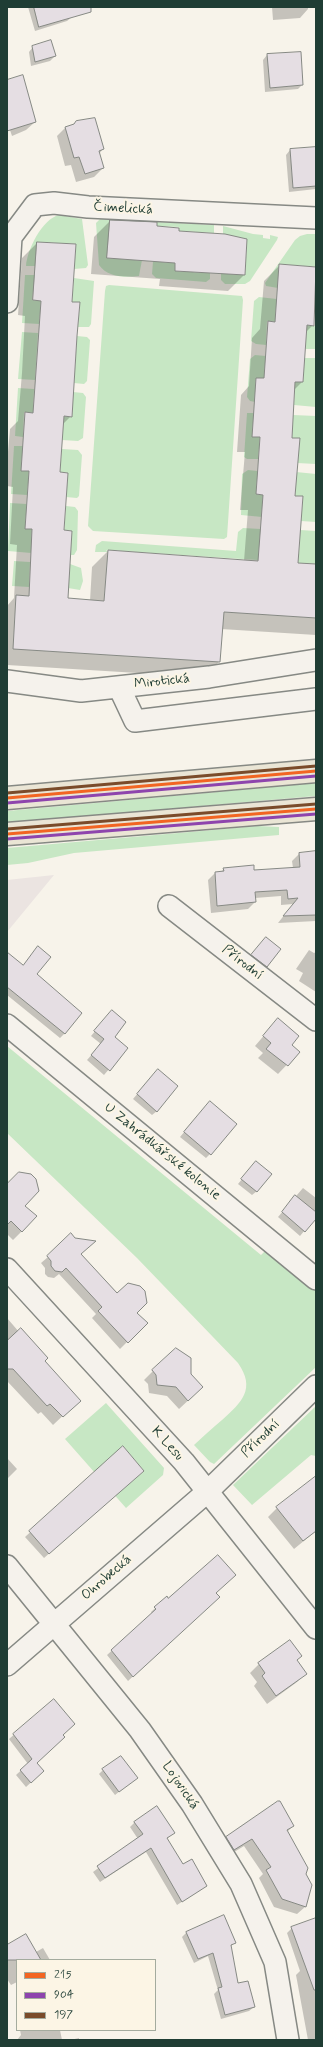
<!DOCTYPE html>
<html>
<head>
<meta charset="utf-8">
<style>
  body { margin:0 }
  #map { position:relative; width:323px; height:2047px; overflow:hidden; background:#f7f3ea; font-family:Mynerve,sans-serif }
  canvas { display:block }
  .frame { position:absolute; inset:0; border:8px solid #1f3d34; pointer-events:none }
  .legend { position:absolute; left:16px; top:1959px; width:140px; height:72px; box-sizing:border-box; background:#fcf5e5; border:1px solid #a4ab9e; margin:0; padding:5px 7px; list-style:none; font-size:12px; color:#1f3d34 }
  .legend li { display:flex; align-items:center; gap:8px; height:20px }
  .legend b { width:20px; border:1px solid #a4ab9e }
</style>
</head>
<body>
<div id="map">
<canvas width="323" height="2047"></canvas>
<div class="frame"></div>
<ul class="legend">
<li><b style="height:5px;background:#f26522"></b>215</li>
<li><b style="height:5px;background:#8e44ad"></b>904</li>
<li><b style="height:5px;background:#7a4b2a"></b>197</li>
</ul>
</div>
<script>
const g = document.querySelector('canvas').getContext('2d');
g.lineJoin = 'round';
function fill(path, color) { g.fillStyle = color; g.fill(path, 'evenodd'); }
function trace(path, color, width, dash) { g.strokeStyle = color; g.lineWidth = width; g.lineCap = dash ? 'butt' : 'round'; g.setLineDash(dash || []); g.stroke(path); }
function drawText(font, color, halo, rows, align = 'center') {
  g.font = font + ' Mynerve,sans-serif'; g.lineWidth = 4; g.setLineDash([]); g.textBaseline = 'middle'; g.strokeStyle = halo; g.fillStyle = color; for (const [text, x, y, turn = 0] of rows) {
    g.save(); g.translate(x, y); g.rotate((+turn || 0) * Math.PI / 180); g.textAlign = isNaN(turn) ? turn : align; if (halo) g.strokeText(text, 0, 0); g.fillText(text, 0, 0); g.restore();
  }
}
fill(new Path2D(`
  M54 875 7 932V880Z`), '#ebe4e1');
fill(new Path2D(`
  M59 215 82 219 88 265 86 268 74 269 76 244 37 242 35 266H26C27 250 42 219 59 215Z
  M101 218H110L107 258 142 260 139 276C125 278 107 277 99 265L96 223Z
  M157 222 214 225V233L179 231V227L157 226Z
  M223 226 253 234 263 235V238L270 239V235L278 237 277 240 250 281 245 284H225L221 280V273L245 275 247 240 223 234Z
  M307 234H316V267L279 264 278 288 266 286 265 283 295 240 300 236Z
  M153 261 175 263V271L210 273V279L206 282 156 278 152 274Z
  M25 275H35L32 300 41 301 39 324 22 323Z
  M74 278 94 281 91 324 89 327H78L80 303 72 302Z
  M109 285 242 296 243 300 227 537 224 539 93 531 88 526 105 291 106 286Z
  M259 297 277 299 275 322 267 321 266 345 256 344 251 341 254 301Z
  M316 301V349H305L307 325 315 326Z
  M22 332 38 333 35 380 18 379Z
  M77 336 87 337 90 340 87 381 84 384 74 383Z
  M255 355 266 356 264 378H256L255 402 250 401 247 397 250 359Z
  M304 358H316V407L294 405 295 382H303Z
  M18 388 34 389 33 413 24 412 23 437 15 436Z
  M73 392 83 393 86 397 83 438 78 441 62 440 64 416 72 417Z
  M247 413H254L252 436 260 437 258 459H247L244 457Z
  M293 415 316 416V464L297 463 299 438H292Z
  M14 446H23L21 471H29L27 495 11 494Z
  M62 449 78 450 82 455 79 496 77 498 66 497 68 473 60 472Z
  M248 470 258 471 256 494 263 495 262 517 241 515 242 474Z
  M296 472 316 474V522L301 521 303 496H295Z
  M10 503 27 504 25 529H32L31 553 8 551Z
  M66 506 75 507 78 511 77 550 74 555H70L72 531 64 530Z
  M243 528 261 529 272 561 106 550 108 552H95L96 545 102 541 236 551 238 532Z
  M300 530 316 531V564L292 563 293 554H299Z
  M14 561 30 562 29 587 12 586Z
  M70 564 81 568 83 581 80 590 68 588Z
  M316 783V796L7 823V811Z
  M258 826 279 827V835L74 853 28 863 7 865V848Z
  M7 1046 261 1255 266 1250 316 1289V1367L214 1464 210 1462 194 1445C203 1437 212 1428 222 1420 242 1402 256 1389 238 1363L137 1258 7 1133Z
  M106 1403 164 1468 163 1475 126 1508 65 1439ZM123 1446 144 1471 123 1489 102 1465Z
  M316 1406V1456L311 1455 252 1505 233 1485Z`), '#c7e7c4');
fill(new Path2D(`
  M28 7H69L72 17 67 21 35 31Z
  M272 7H308V9L300 18 273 20Z
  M33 47 55 56 50 61 31 66 29 52Z
  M300 53 302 85 298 89 265 92 263 60 267 55Z
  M7 81 35 122 26 130 12 136 7 121Z
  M76 122 103 149 99 154 103 168 94 177 76 182 71 165 65 166 57 136 65 128 72 126Z
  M316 148V189L289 192 286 155 290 150Z
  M110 221 156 227 178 232 244 275 228 291 159 286 160 279 91 274 94 237Z
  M37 243 71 303V416L62 425 59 473 67 599 90 601 92 567 108 551 244 561 248 510H240L245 452H237L241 395 249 386 252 338 260 329 264 281 280 265 316 268 313 325 305 333 302 382 294 390 290 439 297 564 316 565V635L221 629 219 662 203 677 7 665V606L14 598 17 545 10 544 13 487 7 486V463L10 429 18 421 22 373 25 316 18 315 22 258Z
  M316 852V921L278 923 293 904 281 905V896L255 898V902L248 909 211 913 208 880 215 873H220L224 869 253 871 293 868 292 861 299 854Z
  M262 943 266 966 262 970 248 960Z
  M309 950 314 953 316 952V992L299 981 303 973 296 969Z
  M7 957 36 974 65 1033 60 1038 7 995Z
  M108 1016 113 1037 127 1048 104 1075 87 1060 101 1044 91 1036Z
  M278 1019 290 1045 299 1052 278 1074 258 1058 263 1053 255 1046Z
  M153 1075 157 1111 152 1115 133 1099Z
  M205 1107 210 1154 206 1158 180 1137Z
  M252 1167 257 1191 252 1195 238 1184Z
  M7 1185 24 1206 22 1231 13 1240 7 1234Z
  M303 1188 316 1198V1217L300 1236 278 1217Z
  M80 1254 146 1323 120 1349 92 1318 96 1314 59 1274 54 1278 48 1277 45 1274V1268L41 1263 48 1257Z
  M7 1318 44 1361 70 1409 53 1425 41 1412 38 1414 7 1381Z
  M180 1354 186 1355 190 1359 193 1396 179 1409 167 1396 149 1393 148 1384 144 1380 153 1371Z
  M123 1447 139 1475 44 1558 25 1537Z
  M7 1458 17 1469 7 1479Z
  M316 1485V1531L294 1549 268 1517 277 1508Z
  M215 1593 214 1601 128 1681 107 1655 152 1614 151 1612 167 1597 168 1599Z
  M296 1661 305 1673 297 1682 267 1704 254 1686 257 1682 250 1673 259 1664Z
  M54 1700 36 1763 39 1775 26 1787 16 1775 28 1764 9 1739Z
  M103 1770 136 1778 115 1795 99 1774Z
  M280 1803 293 1826 287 1832 311 1885 305 1907 297 1914 274 1907 259 1878 263 1874 244 1846 226 1857 219 1845 243 1825Z
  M135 1822 173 1833 167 1839 183 1865 206 1886 177 1905 146 1852 100 1882 93 1872 138 1839 130 1827Z
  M316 1919V2040H308L296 1975 300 1971 287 1933 292 1928Z
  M186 1933 235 1942 230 1947 238 1984 254 2007 249 2011 221 2019 214 1994 218 1990 208 1956 194 1963 182 1937Z
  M7 1947 36 1952 43 1948 50 1960H17V1982L11 1985 7 1979Z
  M20 2030H60L62 2040H17L21 2035Z
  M79 2038V2040H70Z`), '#0003');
const building = new Path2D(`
  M34 7H91V12L39 27Z
  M51 40 56 56 35 62 32 46Z
  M301 52 303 85 270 88 267 54Z
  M23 75 36 122 7 131V80Z
  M95 118 104 149 99 151 104 168 85 174 79 157 74 158 65 127 74 124 76 121Z
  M316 147V186L293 188 290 149Z
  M110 220 157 222V226L179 228V231L225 234 247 239 245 275 175 271V263L107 258Z
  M37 242 76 244 72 302H80L77 336 72 417 64 416 60 472 68 473 64 530 72 531 68 598 104 601 108 550 258 561 263 495 256 494 260 437H252L256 378H264L268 321 275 322 279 264 316 267 314 326 307 325 303 382H295L292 438H300L295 496H303L298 563 316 564V618L224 612 220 662 13 649 16 595 29 596 32 529H25L29 471H21L25 412 33 413 41 301 33 300Z
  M316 851V915L283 916 298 898 288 899 287 890 255 892 256 902 217 906 215 872 224 871 223 868 254 865V870L300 867 299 853Z
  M266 937 281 949 267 967 251 955Z
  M38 946 51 957 37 974 82 1013 65 1034 7 987V952L23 965Z
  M112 1010 126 1022 115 1037 128 1048 110 1071 91 1055 104 1039 94 1031Z
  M278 1018 299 1036 292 1045 300 1052 288 1066 266 1049 271 1043 263 1036Z
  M158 1069 178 1086 157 1112 137 1094Z
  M210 1101 237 1124 211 1155 184 1132Z
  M256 1161 272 1174 257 1192 241 1179Z
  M19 1172 31 1174 36 1179 39 1191 25 1206 37 1216 22 1232 11 1221 7 1225V1184Z
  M295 1195 316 1212V1219L305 1232 282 1212Z
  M71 1233 75 1238 96 1241 81 1254 117 1293 128 1283 140 1286 145 1291 147 1303 137 1313 148 1323 128 1343 98 1311 102 1307 66 1268 62 1272 55 1271 51 1266V1261L47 1256Z
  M21 1328 48 1358 45 1361 81 1401 63 1417 50 1404 47 1406 13 1369H7V1341Z
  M176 1348 191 1358V1374L203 1387 188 1401 176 1387 157 1385 156 1375 152 1370Z
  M123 1446 144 1471 49 1554 29 1531Z
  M316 1476V1531L303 1541 276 1507Z
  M218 1555 236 1575 216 1593 220 1597 133 1677 111 1650 156 1609 154 1607 167 1596 168 1598Z
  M290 1640 302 1656 297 1660 307 1674 276 1696 262 1676 265 1673 258 1663Z
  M54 1699 75 1724 63 1735 65 1737 37 1763 44 1771 31 1783 20 1770 32 1759 13 1734Z
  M121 1756 138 1778 119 1792 102 1769Z
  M278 1801H280L294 1826 287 1830 308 1868 306 1874 312 1885 306 1907 282 1899 266 1870 271 1867 252 1839 234 1850 226 1837Z
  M157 1806 175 1833 167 1838 183 1864 192 1859 207 1886 182 1902 151 1848 105 1878 97 1866 143 1834 134 1822Z
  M224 1915 236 1943 231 1945 238 1983 248 1981 255 2007 225 2015 218 1988 222 1987 213 1953 198 1959 186 1932Z
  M316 1918V1990H314L291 1927Z
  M26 1934 41 1960H7V1945Z`);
fill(building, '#e5dee3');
trace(building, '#868984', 1);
const minor = new Path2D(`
  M7 302 11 237 35 205 54 203 88 207 316 218
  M7 681 81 691 209 677 316 660
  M119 687 135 721 316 699
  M169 906 316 1020
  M7 1025 316 1279
  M7 1269 184 1462 316 1628
  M7 1566 140 1730 192 1804 241 1884 275 1962 288 2040
  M7 1665 207 1492 316 1386`);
const major = new Path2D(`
  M7 798 316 771
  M7 834 316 809`);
trace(minor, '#868984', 24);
trace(major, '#868984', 25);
trace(minor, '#f5f2ec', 21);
trace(major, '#eae5d5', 22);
trace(new Path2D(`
  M7 798 316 771
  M7 834 316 809`), '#f26522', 3);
trace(new Path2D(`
  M7 803 316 776
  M7 839 316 814`), '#8e44ad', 3);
trace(new Path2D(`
  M7 793 316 766
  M7 829 316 804`), '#7a4b2a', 3);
drawText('14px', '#1f3d34', '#fcf5e5', [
  ["Čimelická",123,209,3],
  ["Mirotická",162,682,-6],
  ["Přírodní",242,963,38],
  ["U Zahrádkářské kolonie",162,1152,39],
  ["Přírodní",261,1439,-44],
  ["K Lesu",167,1444,48],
  ["Ohrobecká",107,1578,-41],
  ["Lojovická",180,1786,56]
]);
</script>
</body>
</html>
